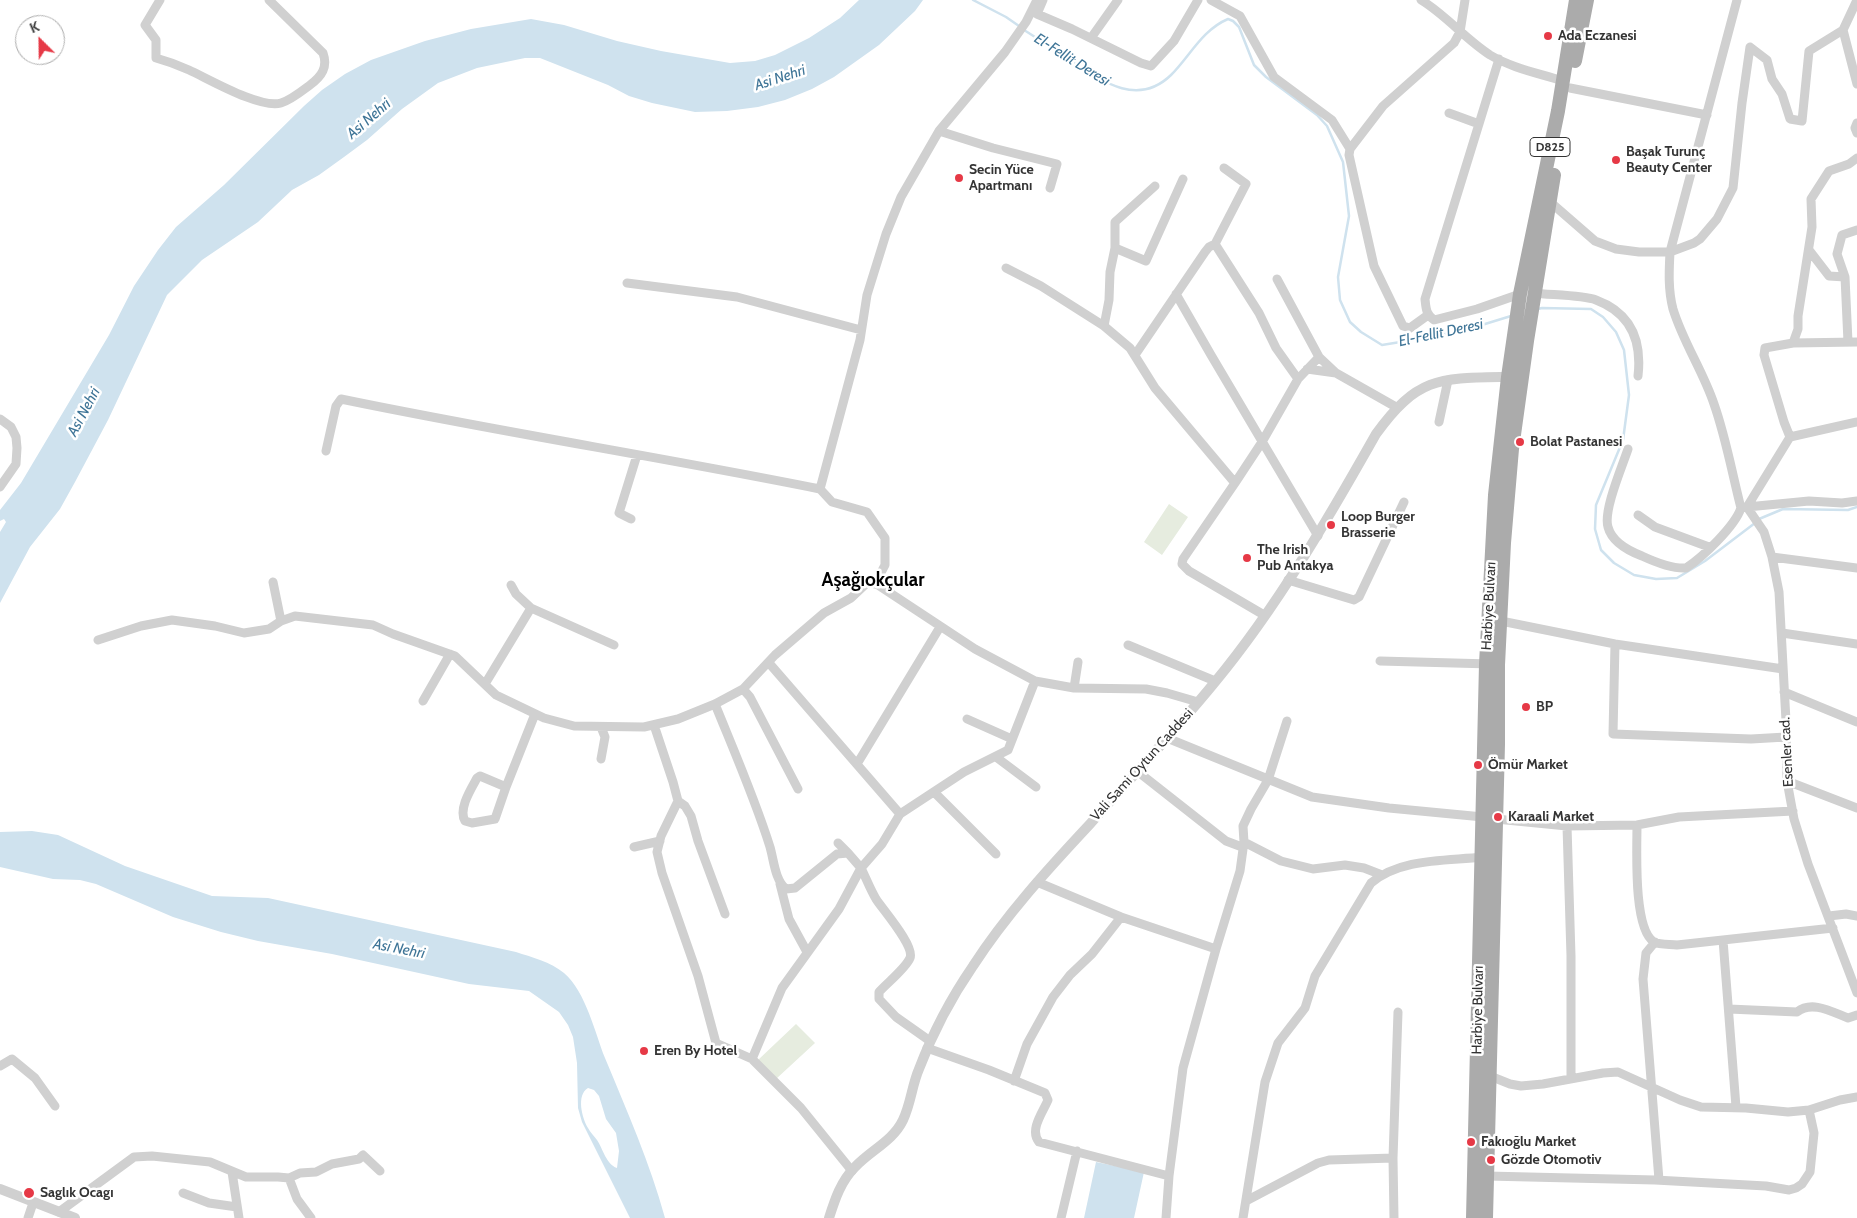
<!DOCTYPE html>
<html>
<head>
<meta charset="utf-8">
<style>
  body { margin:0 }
  #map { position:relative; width:1857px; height:1218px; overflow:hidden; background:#fff; font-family:Cabin,sans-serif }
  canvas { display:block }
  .north { position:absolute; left:15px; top:15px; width:50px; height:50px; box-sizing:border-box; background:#fff; border:1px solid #adadad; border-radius:50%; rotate:337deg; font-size:14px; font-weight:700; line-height:20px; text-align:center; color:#333 }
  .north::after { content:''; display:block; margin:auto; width:18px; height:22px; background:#e63946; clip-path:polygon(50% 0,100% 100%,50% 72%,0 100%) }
</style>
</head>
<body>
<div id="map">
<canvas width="1857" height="1218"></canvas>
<div class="north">K</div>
</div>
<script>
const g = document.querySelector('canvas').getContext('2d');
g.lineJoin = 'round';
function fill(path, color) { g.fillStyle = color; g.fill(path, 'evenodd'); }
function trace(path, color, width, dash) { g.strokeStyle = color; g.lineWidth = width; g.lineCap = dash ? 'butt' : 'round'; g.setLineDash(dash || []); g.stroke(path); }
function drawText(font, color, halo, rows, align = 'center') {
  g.font = font + ' Cabin,sans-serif'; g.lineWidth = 5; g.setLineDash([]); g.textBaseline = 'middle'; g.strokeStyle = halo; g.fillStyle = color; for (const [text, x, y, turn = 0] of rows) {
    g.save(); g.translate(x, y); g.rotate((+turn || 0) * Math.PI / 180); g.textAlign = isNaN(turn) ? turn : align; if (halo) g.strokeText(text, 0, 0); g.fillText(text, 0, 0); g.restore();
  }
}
fill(new Path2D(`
  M1169 504 1188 517 1162 555 1144 542Z
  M796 1024 815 1043 776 1079 758 1060Z`), '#e6ecdf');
fill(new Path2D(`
  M859 0H923L915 11 879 45 834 77 812 89 785 100 758 107 727 111 695 112 652 103 629 96 608 85 540 58H525L477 68 438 83 402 109 367 140 344 157 319 175 292 190 258 222 202 260 167 295 108 420 75 482 60 509 30 547 0 603V532L6 522 4 519 0 521V510L21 483 109 335 134 286 158 250 176 227 224 185 304 106 322 90 345 74 371 60 425 41 471 29 531 19 564 25 617 41 661 51 730 63 755 61 775 55 809 38 840 18Z
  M32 831 58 835 125 866 212 896 268 898 516 952C531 957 551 962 564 973 586 992 595 1033 605 1058 627 1111 650 1163 665 1218H630L582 1122 578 1108 577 1063 573 1037 568 1025 559 1012 529 991 469 984 332 954 258 941 221 932 173 917 96 884 80 880 53 879 0 867V832ZM588 1088 594 1090 599 1096 606 1119 616 1133 619 1151 617 1168C606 1164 603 1149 597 1140 594 1136 590 1132 588 1128 582 1118 576 1095 588 1088Z
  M1096 1162 1144 1172 1134 1218H1084Z`), '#cfe2ee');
trace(new Path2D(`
  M973 0 1006 17 1019 26
  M1024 30C1040 40 1056 51 1072 61 1103 82 1138 107 1171 75 1190 56 1202 30 1228 19L1233 21 1239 27 1254 65 1266 77 1317 115 1327 126 1343 162 1349 216 1338 277 1340 300 1350 322 1361 332 1382 345 1431 337 1472 328 1511 316
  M1538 309 1542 308 1591 309 1603 317 1616 332 1624 350 1629 395 1623 440 1596 505 1595 529 1601 550 1614 563 1634 575 1656 579 1677 578 1705 561 1755 523
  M1759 519 1783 509 1848 510 1857 507`), '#cfe2ee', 2.5);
trace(new Path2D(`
  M160 0 145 25 156 40V58C167 61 178 65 189 70 209 79 260 109 281 103 291 100 302 91 310 85 322 76 328 67 323 53L269 0
  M1043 0 1037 14 1072 29 1141 63 1151 66 1174 41 1198 0
  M1211 0 1240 16 1274 77 1332 120 1350 149
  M1421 0C1446 15 1465 39 1490 55 1512 68 1538 73 1563 81
  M1843 30 1857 84
  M1091 38 1118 0
  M1499 59 1425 299C1426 309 1426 314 1434 320L1477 309 1520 294
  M1570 88 1707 115
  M1449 113 1479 124
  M1857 123 1855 128 1857 133
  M939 131 993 148 1057 164 1050 188
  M1155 186 1115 222V248L1110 272 1109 300 1104 326 1130 348 1155 388 1235 483 1183 559 1182 564 1189 571 1264 615
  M1549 201 1595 241 1616 249 1639 252H1670C1669 271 1668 290 1673 309 1683 342 1703 371 1714 404 1726 438 1732 473 1741 508L1747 507 1764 532 1772 557 1779 592 1786 721 1787 781 1794 819 1808 864 1857 993
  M1215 244 1246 184 1224 168
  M1115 248 1146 261 1183 179
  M1809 250 1829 276 1845 277
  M1670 252 1694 243 1700 239 1717 219 1733 188 1742 103 1750 47 1767 60 1772 79 1782 94 1790 119 1802 121 1809 51 1843 30 1857 0
  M1670 252 1737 0
  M1006 268 1041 286 1104 326
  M1277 279 1319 357
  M627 283 737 297 861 330
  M1534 293C1549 295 1583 295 1596 300 1631 313 1642 341 1638 376
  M1176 294 1211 355 1318 536
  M1428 315 1410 328 1403 326 1374 266 1349 155 1350 149 1383 106 1454 43 1460 32 1465 0
  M1848 342 1845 277 1837 254 1842 235 1857 230
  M1793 343 1798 329V316L1812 227 1811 199 1829 171 1849 164 1857 158
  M1135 355 1205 252 1209 247 1215 244 1259 313 1276 348 1298 379
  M1307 369 1336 373
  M0 419 11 427 16 437 17 448 16 464 0 487
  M1439 422 1448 380
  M1857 422 1790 437 1747 507 1809 501 1842 503 1857 501
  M1790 437 1784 422 1764 355 1765 348 1793 343 1857 342
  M1628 449C1622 467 1603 511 1608 527 1612 542 1629 551 1642 556 1655 562 1672 569 1686 568 1703 557 1735 526 1741 508
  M326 451 336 406 341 399C500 432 661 457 820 489
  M1235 483 1262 442 1298 379 1319 357 1336 373 1396 407
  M1638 515 1655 527 1709 547
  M631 519 619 513 637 455
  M1772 557 1857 568
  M1288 580 1354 600 1359 597 1404 502
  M273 582 281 621
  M875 584 885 565V538L867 512 832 502 820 489 860 340 867 295 886 234 901 197 939 131 1005 52 1026 22 1037 0
  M531 608 614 645
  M1496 620 1615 644 1783 669
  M1782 633 1857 644
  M98 640 141 626 172 620 215 626 244 633 269 629 281 621 295 616 373 625 393 634 455 656 496 695 544 718 574 726 644 727 678 719 715 704 743 689 775 655 824 613 851 598 868 582 878 585 975 649 1035 681 1074 688 1146 689 1167 693 1198 702
  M1615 644 1613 734 1751 739 1786 737
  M1128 645 1215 681
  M1380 661 1491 664
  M769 663 900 814
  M485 684 531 608 516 594 511 585
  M1074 688 1078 662
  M743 689 750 697 798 789
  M1784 692 1857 722
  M423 701 450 654
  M715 704C734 751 755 799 770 847 774 861 775 880 786 889L795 888 837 854 848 853 861 868 839 909 782 988 752 1059
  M967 719 1012 739
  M654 725 673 782 678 801 661 836 657 852 662 873 698 976 716 1043 752 1059 801 1108 852 1171
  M1167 738 1312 797 1389 808 1483 817
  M996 757 1036 787
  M601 759 605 737 601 727
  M857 764 940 627
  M1137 771 1226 841 1242 847
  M480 776 506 787 495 819 472 823 465 821C458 809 471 789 477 778Z
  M1787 781 1857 808
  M506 787 535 714
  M934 792 996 854
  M678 801 685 806 691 816 698 841 725 914
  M1496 819 1567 826 1637 825 1679 817 1793 811
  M1637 825C1637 849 1633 929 1654 942 1660 945 1671 944 1677 945L1833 928
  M1567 826 1571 956V1079
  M1244 842 1281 861 1313 869 1345 865 1364 868 1382 875
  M838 843 848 853
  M634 847 660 841
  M1037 882 1121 917 1216 949
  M780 884 789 919 807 952
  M1829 916 1846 914 1857 916
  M1723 940 1736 1107
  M1655 942 1646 953 1643 979 1659 1180
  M1729 1009 1797 1012C1812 1000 1832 1012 1848 1018L1857 1015
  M930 1041 896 1017 879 999V992C887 983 906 968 910 958 915 946 883 910 876 899 870 889 866 878 861 868L882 844 900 814 964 772 1008 750 1035 681
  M927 1048 989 1070 1045 1093 1048 1100C1043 1112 1029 1130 1039 1142L1169 1176
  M0 1066 12 1059 35 1078 55 1106
  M1490 1076 1510 1084 1521 1086 1543 1084 1603 1073 1618 1072 1680 1100 1701 1107 1746 1108 1788 1112 1809 1110 1840 1100 1857 1097
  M1014 1081 1027 1044 1053 997 1070 975 1092 954 1121 917
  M232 1172 239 1218
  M1487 1176 1655 1180 1766 1186 1789 1190 1796 1188 1802 1184 1810 1172 1814 1133 1809 1110
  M289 1178 297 1199 311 1218
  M183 1193 209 1203 237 1207
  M1246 1201 1318 1163 1329 1160 1393 1158
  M59 1212 134 1157 152 1156 210 1162 246 1177H278L289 1178 300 1173 316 1172 332 1164 359 1159 363 1155 380 1171
  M28 1218 33 1203
  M1061 1218 1077 1151
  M1166 1218 1169 1176 1183 1068 1216 949 1240 871 1244 842 1243 826 1251 809 1268 780 1287 721
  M1243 1218 1265 1082 1278 1043 1305 1008 1315 976 1371 883C1400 858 1446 861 1482 857
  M1394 1218 1393 1158 1398 1012`), '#d0d0d0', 9);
trace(new Path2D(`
  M0 1189 75 1218
  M829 1218C835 1199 841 1181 855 1167 871 1150 893 1141 903 1120 911 1103 912 1085 919 1069 933 1032 951 998 973 966 1006 915 1048 869 1090 824 1132 777 1175 731 1215 682 1277 607 1328 519 1376 434 1418 376 1440 378 1508 377`), '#d0d0d0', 10);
trace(new Path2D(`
  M1575 61 1587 0
  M1473 1218 1486 664 1495 495 1508 377 1520 294 1558 111 1576 0
  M1486 1218 1498 744V665L1504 543 1512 449 1527 341 1554 175`), '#ababab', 14);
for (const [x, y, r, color] of [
  [1548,36,5,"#e63946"],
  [1616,160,5,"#e63946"],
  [959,178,5,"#e63946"],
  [1520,442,5,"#e63946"],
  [1331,525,5,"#e63946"],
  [1247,558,5,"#e63946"],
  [1526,707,5,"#e63946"],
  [1478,765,5,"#e63946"],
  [1498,817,5,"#e63946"],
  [644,1051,5,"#e63946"],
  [1471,1142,5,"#e63946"],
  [1491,1160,5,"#e63946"],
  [29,1193,6,"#e63946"]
]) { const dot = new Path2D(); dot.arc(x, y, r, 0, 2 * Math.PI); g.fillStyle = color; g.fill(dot); trace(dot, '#fff', 2); }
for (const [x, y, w] of [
  [1550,147,40]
]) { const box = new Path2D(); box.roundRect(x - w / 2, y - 9.5, w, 19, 4); g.fillStyle = '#fff'; g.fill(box); trace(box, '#333', 1); }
drawText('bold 12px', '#333', null, [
  ["D825",1550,147]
]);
drawText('bold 14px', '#333', '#fff', [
  ["Ada Eczanesi",1558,36],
  ["Başak Turunç",1626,152],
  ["Beauty Center",1626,168],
  ["Secin Yüce",969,170],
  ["Apartmanı",969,186],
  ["Bolat Pastanesi",1530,442],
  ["Loop Burger",1341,517],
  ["Brasserie",1341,533],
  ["The Irish",1257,550],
  ["Pub Antakya",1257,566],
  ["BP",1536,707],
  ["Ömür Market",1488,765],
  ["Karaali Market",1508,817],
  ["Eren By Hotel",654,1051],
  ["Fakıoğlu Market",1481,1142],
  ["Gözde Otomotiv",1501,1160],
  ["Saglık Ocagı",40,1193]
], 'left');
drawText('14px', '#333', '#fff', [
  ["Harbiye Bulvarı",1489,606,-87],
  ["Esenler cad.",1787,752,-93],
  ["Vali Sami Oytun Caddesi",1142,765,-48],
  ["Harbiye Bulvarı",1478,1010,-89]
]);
drawText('italic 15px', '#3f7597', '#fff', [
  ["El-Fellit Deresi",1072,60,32],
  ["Asi Nehri",780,78,-18],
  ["Asi Nehri",369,119,-41],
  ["El-Fellit Deresi",1441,333,-12],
  ["Asi Nehri",84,412,-62],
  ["Asi Nehri",399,949,11]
]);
drawText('bold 19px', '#000', '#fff', [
  ["Aşağıokçular",873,580]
]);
</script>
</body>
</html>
